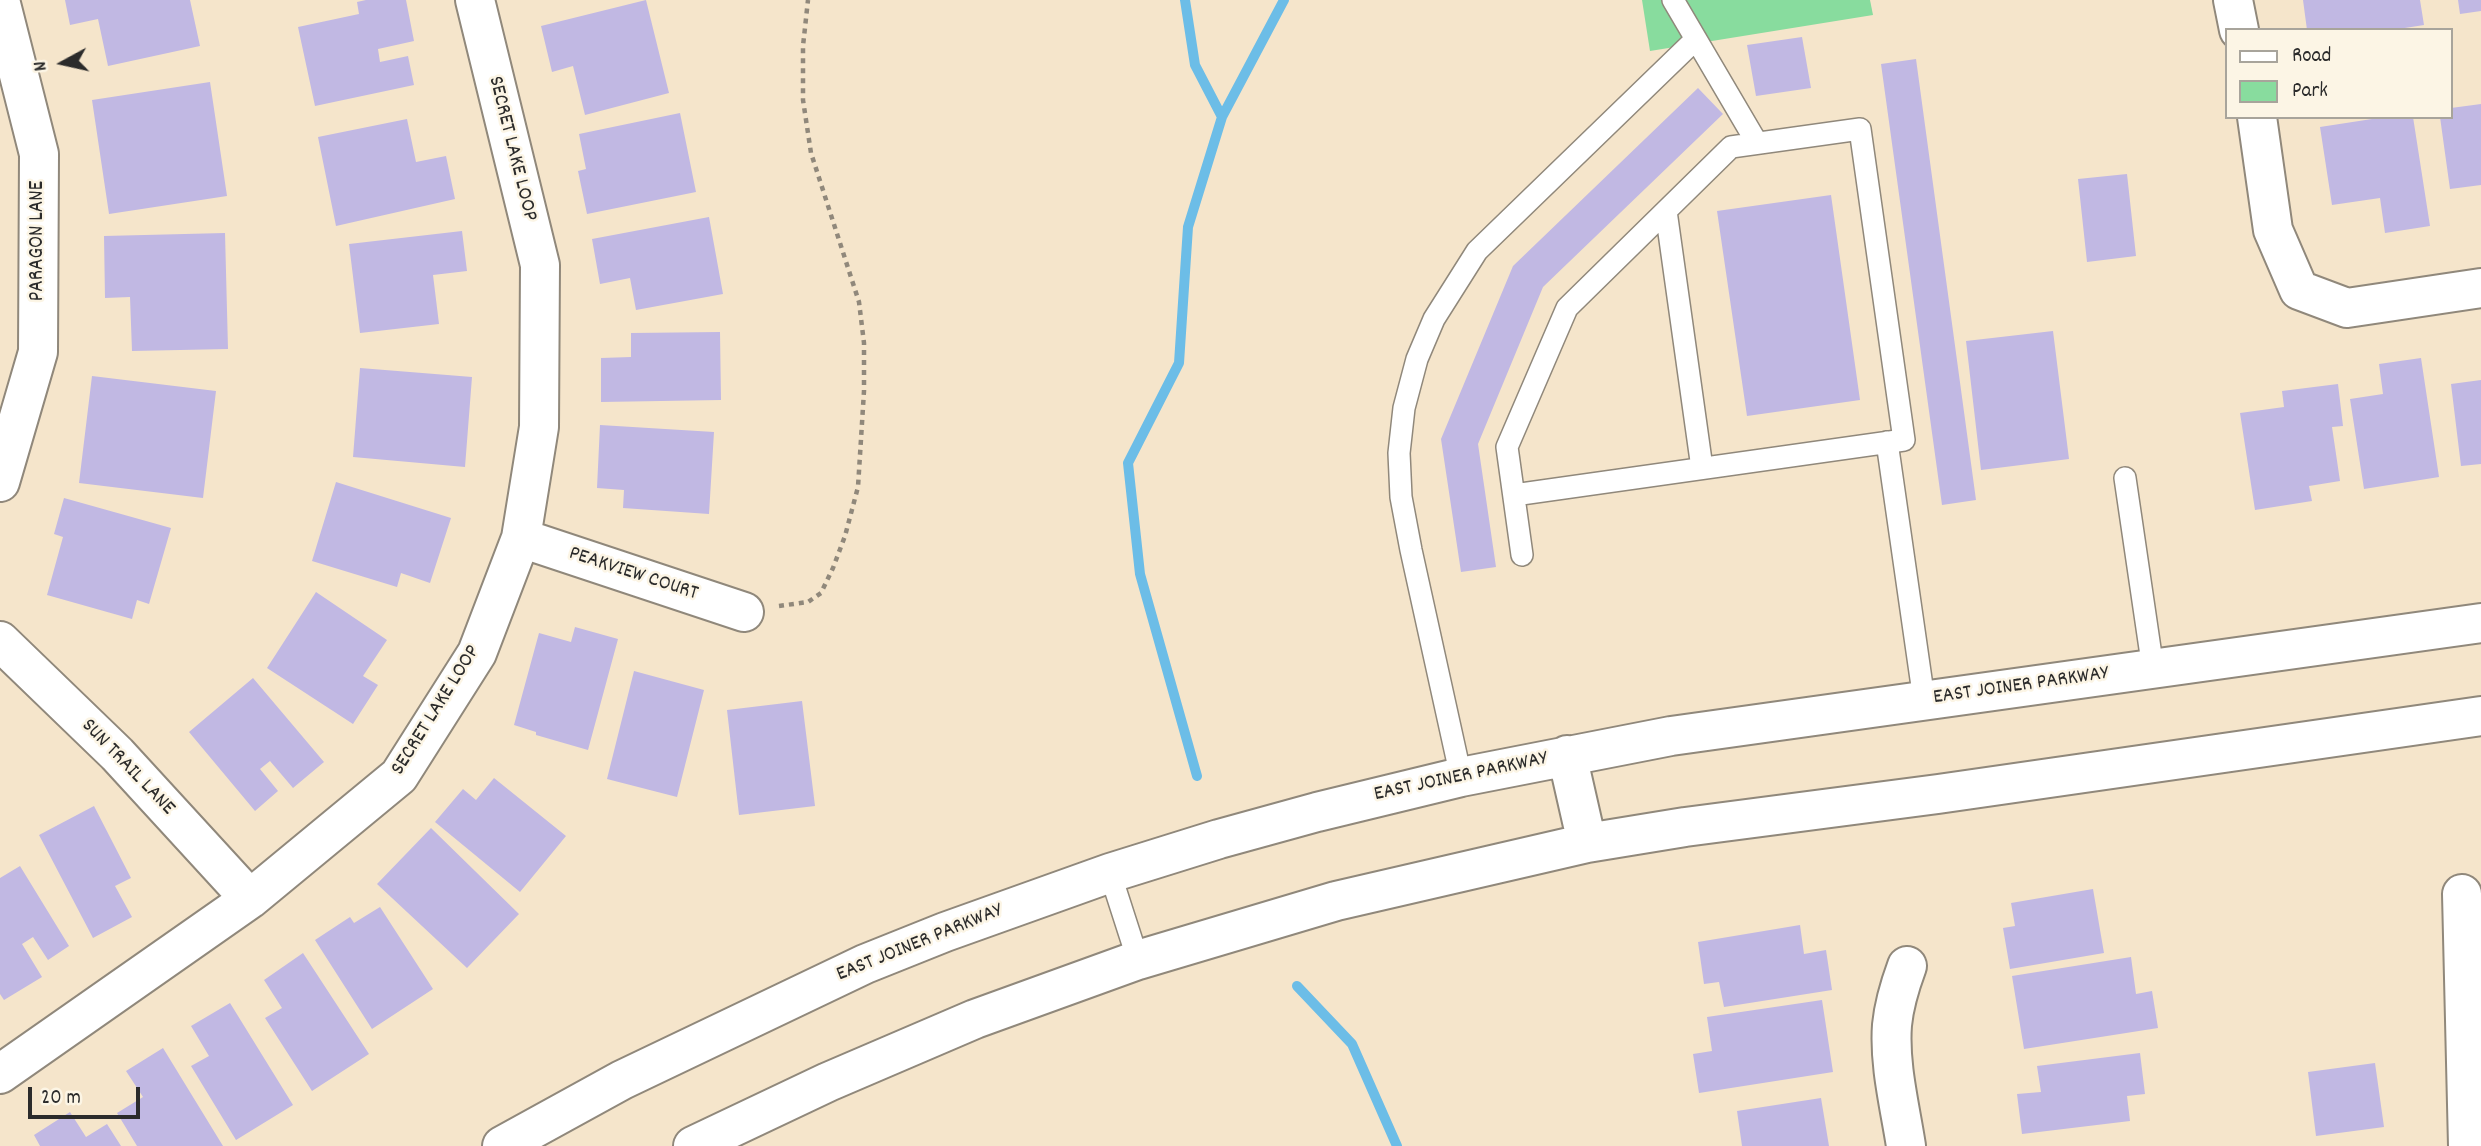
<!DOCTYPE html>
<html>
<head>
<meta charset="utf-8">
<style>
  body { margin:0 }
  #map { position:relative; width:2481px; height:1146px; overflow:hidden; background:#f5e5cb; font-family:Dekko,sans-serif }
  canvas { display:block }
  .legend { position:absolute; left:2225px; top:28px; width:228px; height:91px; box-sizing:border-box; background:#fcf5e5; border:2px solid #a8a49b; margin:0; padding:9px 12px; list-style:none; font-size:21px; color:#2b2b2b }
  .legend li { display:flex; align-items:center; gap:14px; height:35px }
  .legend b { width:35px; border:2px solid #a8a49b }
  .north { position:absolute; left:28px; top:28px; width:70px; height:70px; -webkit-text-stroke:5px #fcf5e5; paint-order:stroke; rotate:262deg; font-size:19px; font-weight:700; line-height:28px; text-align:center; color:#2b2b2b }
  .north::after { content:''; display:block; margin:auto; width:24px; height:32px; background:#2b2b2b; clip-path:polygon(50% 0,100% 100%,50% 72%,0 100%) }
  .scale { position:absolute; left:28px; top:1087px; width:112px; height:32px; box-sizing:border-box; border:4px solid #2b2b2b; border-top:0; padding-left:9px; font-size:21px; line-height:24px; white-space:nowrap; color:#2b2b2b; -webkit-text-stroke:5px #fcf5e5; paint-order:stroke }
</style>
</head>
<body>
<div id="map">
<canvas width="2481" height="1146"></canvas>
<ul class="legend">
<li><b style="height:9px;background:#fff"></b>Road</li>
<li><b style="height:19px;background:#88dc9e"></b>Park</li>
</ul>
<div class="north">N</div>
<div class="scale">20 m</div>
</div>
<script>
const g = document.querySelector('canvas').getContext('2d');
g.lineJoin = 'round';
function fill(path, color) { g.fillStyle = color; g.fill(path, 'evenodd'); }
function trace(path, color, width, dash) { g.strokeStyle = color; g.lineWidth = width; g.lineCap = dash ? 'butt' : 'round'; g.setLineDash(dash || []); g.stroke(path); }
function drawText(font, color, halo, rows, align = 'center') {
  g.font = font + ' Dekko,sans-serif'; g.lineWidth = 5; g.setLineDash([]); g.textBaseline = 'middle'; g.strokeStyle = halo; g.fillStyle = color; for (const [text, x, y, turn = 0] of rows) {
    g.save(); g.translate(x, y); g.rotate((+turn || 0) * Math.PI / 180); g.textAlign = isNaN(turn) ? turn : align; if (halo) g.strokeText(text, 0, 0); g.fillText(text, 0, 0); g.restore();
  }
}
fill(new Path2D(`
  M1642 0H1870L1873 15 1650 51Z`), '#88dc9e');
trace(new Path2D(`
  M1185 0 1195 65 1222 117 1188 227 1179 363 1128 463 1140 574 1197 776
  M1222 117 1284 0
  M1297 986 1352 1044 1397 1146`), '#6cbde7', 10);
fill(new Path2D(`
  M65 0H190L200 46 108 66 98 19 70 25Z
  M366 0H406L414 41 378 49 380 62 408 56 414 85 315 106 298 27 359 14 357 2Z
  M646 0 669 93 585 115 573 66 552 72 541 26Z
  M2303 0H2420L2424 25 2392 30H2307Z
  M2458 0H2481V11L2460 14Z
  M1802 37 1811 88 1756 96 1747 45Z
  M1916 59 1976 500 1942 505 1881 64Z
  M210 82 227 196 109 214 92 100Z
  M1698 88 1723 114 1543 287 1478 444 1496 567 1461 572 1441 439 1513 266Z
  M2481 104V185L2450 189 2440 117H2451V108Z
  M680 113 696 192 587 214 578 171 586 169 579 134Z
  M2385 117H2413L2430 226 2385 233 2380 198 2332 205 2320 127Z
  M407 119 416 162 446 156 455 199 336 226 318 137Z
  M2127 174 2136 256 2087 262 2078 179Z
  M1831 195 1860 400 1747 416 1717 211Z
  M709 217 723 294 636 310 630 278 600 284 592 239Z
  M462 231 467 271 433 275 439 324 360 333 349 244Z
  M225 233 228 349 132 351 130 297 105 298 104 236Z
  M2053 331 2069 459 1981 470 1966 341Z
  M720 332 721 400 601 402V358L631 357V333Z
  M2421 358 2439 477 2364 489 2350 399 2383 394 2379 364Z
  M360 368 472 377 465 467 353 457Z
  M92 376 216 391 203 498 79 483Z
  M2481 380V464L2461 466 2451 384Z
  M2338 384 2343 426 2332 427 2340 481 2309 486 2312 501 2255 510 2240 413 2284 407 2282 391Z
  M600 425 714 432 709 514 623 508 624 490 597 488Z
  M336 482 451 518 430 583 401 573 397 587 312 561Z
  M64 498 171 528 149 604 137 600 132 619 47 595 63 537 54 534Z
  M316 592 387 640 363 676 378 685 353 724 267 668Z
  M575 627 618 639 588 750 536 735V732L514 725 539 633 571 642Z
  M634 671 704 690 677 797 607 779Z
  M253 678 324 762 293 788 270 761 260 769 278 791 255 811 189 732Z
  M802 701 815 806 739 815 727 710Z
  M494 778 566 836 520 892 435 822 463 789 476 800Z
  M94 806 131 878 115 886 132 917 93 938 39 835Z
  M431 828 519 914 467 968 377 884Z
  M20 866 69 946 48 960 33 937 22 944 42 977 4 1000 0 994V878Z
  M2093 889 2104 953 2010 969 2003 928 2015 926 2011 903Z
  M380 907 433 989 372 1029 315 940 350 917 354 923Z
  M1800 925 1804 954 1826 950 1832 990 1724 1007 1719 982 1704 984 1698 942Z
  M303 953 369 1054 312 1091 265 1018 282 1008 264 980Z
  M2131 957 2136 994 2152 991 2158 1028 2024 1049 2012 976Z
  M1822 1000 1833 1072 1699 1093 1693 1054 1712 1051 1707 1017Z
  M230 1003 293 1105 236 1140 191 1066 209 1056 191 1026Z
  M163 1048 223 1146H137L117 1113 143 1097 126 1071Z
  M2140 1053 2145 1094 2127 1096 2130 1121 2022 1134 2017 1094 2041 1092 2037 1066Z
  M2375 1063 2384 1127 2316 1136 2308 1072Z
  M1821 1098 1829 1146H1742L1737 1111Z
  M70 1112 86 1137 107 1124 121 1146H40L34 1135Z`), '#c1b8e3');
const service = new Path2D(`
  M1673 0 1757 143
  M1666 211 1702 468
  M1887 442 1924 700
  M2125 478 2153 669
  M1514 495 1904 440 1860 129 1731 147 1567 308 1507 447 1522 555
  M1461 777 1411 550 1401 497 1399 453 1404 408 1417 359 1434 319 1477 251 1696 39
  M1110 873 1138 960`);
const minor = new Path2D(`
  M0 0 39 154 38 352 0 482
  M2233 0 2239 30
  M2257 117 2273 230 2299 290 2347 308 2481 288
  M521 538 744 612
  M0 641 117 754 250 899
  M2462 894 2468 1146
  M0 1074 250 899 399 776 477 653 521 538 539 427 540 265 475 0
  M1906 1146C1900 1107 1889 1065 1892 1025 1894 1004 1900 985 1907 966`);
const secondary = new Path2D(`
  M1567 755 1587 843
  M502 1146 622 1080 865 964 945 932 1110 873 1219 839 1317 812 1461 777 1671 736 2481 623
  M693 1146 828 1082 975 1019 1138 960 1336 901 1587 843 1685 827 1938 794 2481 716`);
trace(service, '#90887b', 24);
trace(minor, '#90887b', 42);
trace(secondary, '#90887b', 42);
trace(new Path2D(`
  M779 606 808 602 821 593 833 568 845 536 858 487 864 391V343L859 302 811 153 803 100V46L808 0`), '#90887b', 4.5, [5, 5]);
trace(service, '#fff', 21);
trace(minor, '#fff', 38);
trace(secondary, '#fff', 38);
drawText('21px', '#2b2b2b', '#fcf5e5', [
  ["SECRET LAKE LOOP",511,149,76],
  ["PARAGON LANE",39,241,-90],
  ["PEAKVIEW COURT",633,575,18],
  ["EAST JOINER PARKWAY",2021,687,-8],
  ["SECRET LAKE LOOP",437,711,-58],
  ["SUN TRAIL LANE",127,768,46],
  ["EAST JOINER PARKWAY",1461,778,-12],
  ["EAST JOINER PARKWAY",920,944,-22]
]);
</script>
</body>
</html>
